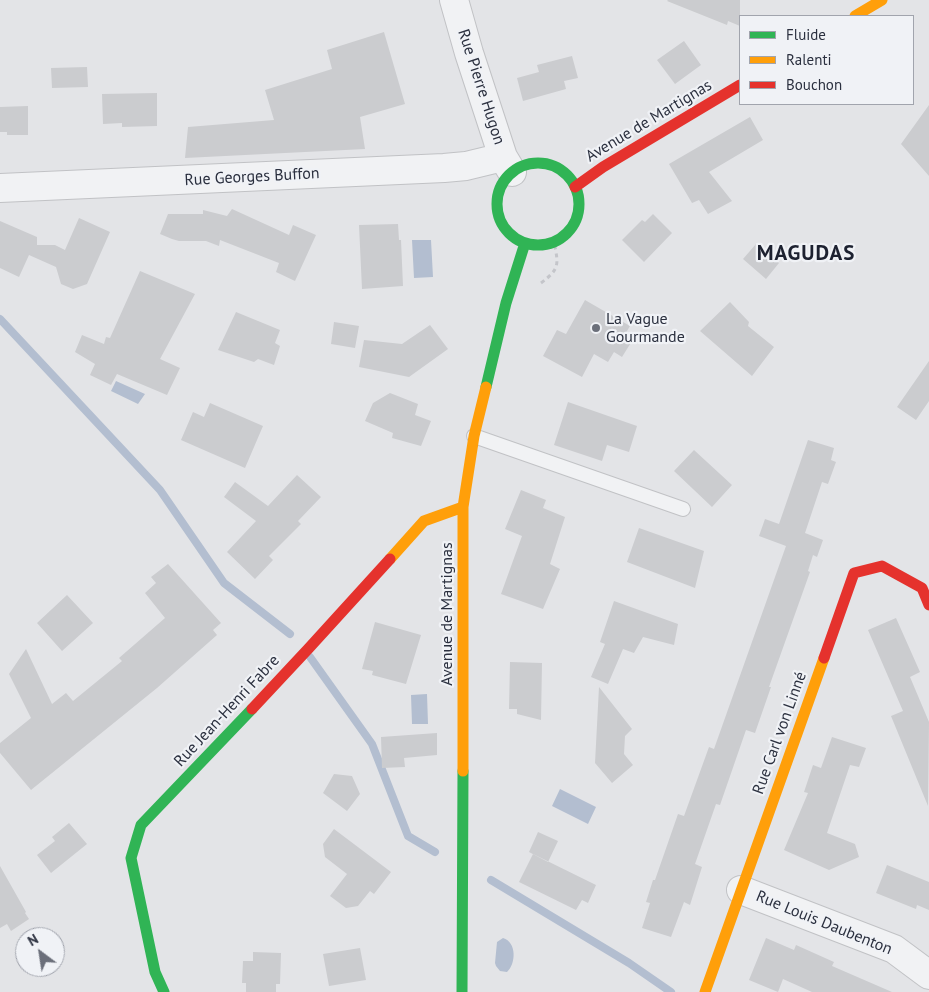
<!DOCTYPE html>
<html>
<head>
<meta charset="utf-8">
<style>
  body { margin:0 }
  #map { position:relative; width:929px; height:992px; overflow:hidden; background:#e3e4e7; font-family:"PT Sans",sans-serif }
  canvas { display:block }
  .legend { position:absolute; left:739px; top:15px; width:175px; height:90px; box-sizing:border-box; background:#f0f2f6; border:1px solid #a1a4ad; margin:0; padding:6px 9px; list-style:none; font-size:15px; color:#2b303f }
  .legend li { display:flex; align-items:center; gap:10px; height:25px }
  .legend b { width:25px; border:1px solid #a1a4ad }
  .north { position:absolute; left:15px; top:927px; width:50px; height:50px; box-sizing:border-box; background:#f0f2f6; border:1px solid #a1a4ad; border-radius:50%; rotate:329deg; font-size:14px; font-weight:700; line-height:20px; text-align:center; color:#2b303f }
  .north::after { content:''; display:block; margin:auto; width:18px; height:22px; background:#6b6f7a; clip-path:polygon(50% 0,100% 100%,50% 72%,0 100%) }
</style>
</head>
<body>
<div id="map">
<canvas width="929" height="992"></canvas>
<ul class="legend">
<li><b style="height:6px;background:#30b455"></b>Fluide</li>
<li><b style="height:6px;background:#ff9f0a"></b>Ralenti</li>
<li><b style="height:6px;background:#e5322d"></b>Bouchon</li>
</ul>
<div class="north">N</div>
</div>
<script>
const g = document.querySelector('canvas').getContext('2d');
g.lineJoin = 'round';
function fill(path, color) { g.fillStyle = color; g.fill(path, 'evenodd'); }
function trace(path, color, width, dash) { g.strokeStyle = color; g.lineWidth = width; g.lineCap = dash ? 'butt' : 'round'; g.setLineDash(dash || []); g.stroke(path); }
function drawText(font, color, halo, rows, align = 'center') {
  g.font = font + ' "PT Sans",sans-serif'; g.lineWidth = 4.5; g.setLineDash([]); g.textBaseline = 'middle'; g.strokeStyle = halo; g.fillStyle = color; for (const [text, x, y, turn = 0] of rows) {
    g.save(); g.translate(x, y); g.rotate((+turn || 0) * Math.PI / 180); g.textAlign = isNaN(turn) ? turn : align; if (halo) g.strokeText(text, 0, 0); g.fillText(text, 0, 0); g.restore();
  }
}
fill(new Path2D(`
  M412 240H431L433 277 414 278Z
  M116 381 145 394 138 404 111 391Z
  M427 694 428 724H412L411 695Z
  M560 789 596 807 588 824 552 806Z
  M503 938C517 942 516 964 507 972L500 971 496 966 495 963 497 942Z`), '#b3bed0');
trace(new Path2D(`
  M0 319 160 490 224 583 290 634
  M310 657 372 744 408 836 435 852
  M491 880 629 963 671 992`), '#b3bed0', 8);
fill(new Path2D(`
  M668 0H740V26L728 21 727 25 667 1Z
  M384 32 405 104 360 117 365 149 185 158 188 127 274 120 265 90 332 69 327 50Z
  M684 41 701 65 675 84 657 60Z
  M572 56 578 78 564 81 566 89 523 101 517 78 539 72 537 65Z
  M87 67 88 87 52 88 51 68Z
  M157 93V126L122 127V123L103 124 102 94Z
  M929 105V176L901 144Z
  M28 106V135H7V132H0V107Z
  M750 117 763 140 709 172 732 201 708 214 699 200 692 203 669 164Z
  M232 209 289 235 293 225 316 235 295 281 276 272 279 263 220 240 219 246 206 241H179L172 239 160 234 168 214H203V210L227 216Z
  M653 214 672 233 644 262 622 240 642 220 645 222Z
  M79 218 110 232 87 284 73 289 61 284 56 267 29 255 19 277 0 268V221L37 237V245H55L65 250Z
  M398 224 399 240H401L403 286 362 289 359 225Z
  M756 244 779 263 766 279 743 259Z
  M140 271 195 294 160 359 180 368 167 395 117 374 111 385 90 375 95 364 75 352 82 335 104 344 106 337 110 338Z
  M585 300 630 326 624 336 632 341 622 357 614 352 608 362 594 354 582 377 543 356 557 330 566 334Z
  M730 302 749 322 748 326 774 347 752 376 700 331Z
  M236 312 280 330 275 343 280 346 274 365 258 359 254 362 218 350Z
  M334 322 359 326 355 348 331 344Z
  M430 325 448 349 409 377 359 367 364 340 402 344Z
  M929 361V401L916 420 897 407Z
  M390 393 418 404 415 415 431 421 421 446 392 438 393 433 365 421 373 403Z
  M568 402 637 426 629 452 607 445 602 461 554 445Z
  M210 403 263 426 245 468 181 440 193 412 204 417Z
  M808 440 834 448 831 460 836 462 828 484 822 482 805 533 823 540 817 557 813 555 808 571 810 572 769 687H771L755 733 746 730 720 805 716 804 695 864 702 867 690 905 684 902 671 937 642 928 650 903 646 902 653 880H655L678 814 684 816 709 747 714 749 786 546 759 536 765 519 779 524Z
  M694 450 732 485 712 507 674 471Z
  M297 475 321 497 298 521 301 524 269 556 273 560 255 579 227 552 256 521 224 497 235 482 268 506Z
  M521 490 546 500 543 508 565 517 550 564 560 569 543 609 501 594 522 536 505 529Z
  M639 528 704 551 695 588 627 562Z
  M168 564 221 623 213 630 217 635 157 688 31 790 0 753V743L31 718 9 674 26 649 52 704 66 693 73 701 122 661 119 658 165 618 145 593 156 583 151 577Z
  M67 595 93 623 62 651 37 623Z
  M614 601 678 624 674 645 643 637 634 653 623 649 608 684 591 677 605 644 600 642Z
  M896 618 920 672 910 677 929 722 928 806 891 716 903 711 868 630Z
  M375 622 421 635 406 684 372 675 373 671 362 669Z
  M510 662 542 663 541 720 517 714V709H509Z
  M599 687 632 729 625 736 624 754 633 765 612 783 595 763Z
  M437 733V755L404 758 405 767 382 768 381 737Z
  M832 737 866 748 859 767 850 765 827 833 855 844 859 857 829 870 784 850 808 793 804 792 813 765 821 768Z
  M334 774 352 776 360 794 347 811 323 793Z
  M69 823 87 844 51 873 37 855 55 841 52 837Z
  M334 829 391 872 374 894 370 891 358 906 346 908 330 896 347 874 325 857 323 844Z
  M538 832 558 841 548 862 529 852Z
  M533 854 596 885 588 903 582 900 576 910 519 882Z
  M887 865 929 882V910L917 905 916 909 876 893Z
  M0 866 26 912 25 913 29 919 11 931 7 924 0 928Z
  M766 938 794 950 796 945 834 962 832 966 892 992H812L783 979 778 992 749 980Z
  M360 948 366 980 329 986 323 954Z
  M253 952 281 953 280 984H276V992H246V983H242L243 961H253Z`), '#cbcccf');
const lane = new Path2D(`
  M474 436 683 509`);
const street = new Path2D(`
  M454 0 469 53 503 157 512 172
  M0 188 444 168 466 166 503 157
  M741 890 894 949 929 975`);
trace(lane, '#c1c2c5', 16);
trace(street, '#c1c2c5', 30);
trace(new Path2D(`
  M541 283C561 268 558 264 554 241`), '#c4c5ca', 3, [4, 4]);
trace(lane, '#f1f2f4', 14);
trace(street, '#f1f2f4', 28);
trace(new Path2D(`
  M497 204a41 41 0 1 1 82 0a41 41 0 1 1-82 0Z
  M486 387 506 303 525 243
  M164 992 155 972 131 858 141 825 252 709
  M462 992 463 771`), '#30b455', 11);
trace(new Path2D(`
  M855 16 882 0
  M390 559 424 521 463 507
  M463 771V507L474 436 486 387
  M705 992 824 658`), '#ff9f0a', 11);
trace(new Path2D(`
  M575 187 603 167 740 85
  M824 658 854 573 882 566 922 588 929 605
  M252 709 309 648 390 559`), '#e5322d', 11);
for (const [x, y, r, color] of [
  [596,328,5,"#6b6f7a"]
]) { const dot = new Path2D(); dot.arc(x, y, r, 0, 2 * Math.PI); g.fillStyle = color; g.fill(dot); trace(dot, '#f0f2f6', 2); }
drawText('16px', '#2b303f', '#f0f2f6', [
  ["Rue Pierre Hugon",481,87,72],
  ["Avenue de Martignas",649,121,-31],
  ["Rue Georges Buffon",252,177,-3],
  ["Avenue de Martignas",447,614,-90],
  ["Rue Jean-Henri Fabre",227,711,-47],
  ["Rue Carl von Linné",780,733,-70],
  ["Rue Louis Daubenton",824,923,22]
]);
drawText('16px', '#2b303f', '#f0f2f6', [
  ["La Vague",606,319],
  ["Gourmande",606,337]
], 'left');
g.letterSpacing = '1px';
drawText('bold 21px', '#1d2130', '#f0f2f6', [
  ["MAGUDAS",806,254]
]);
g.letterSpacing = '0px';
</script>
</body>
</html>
